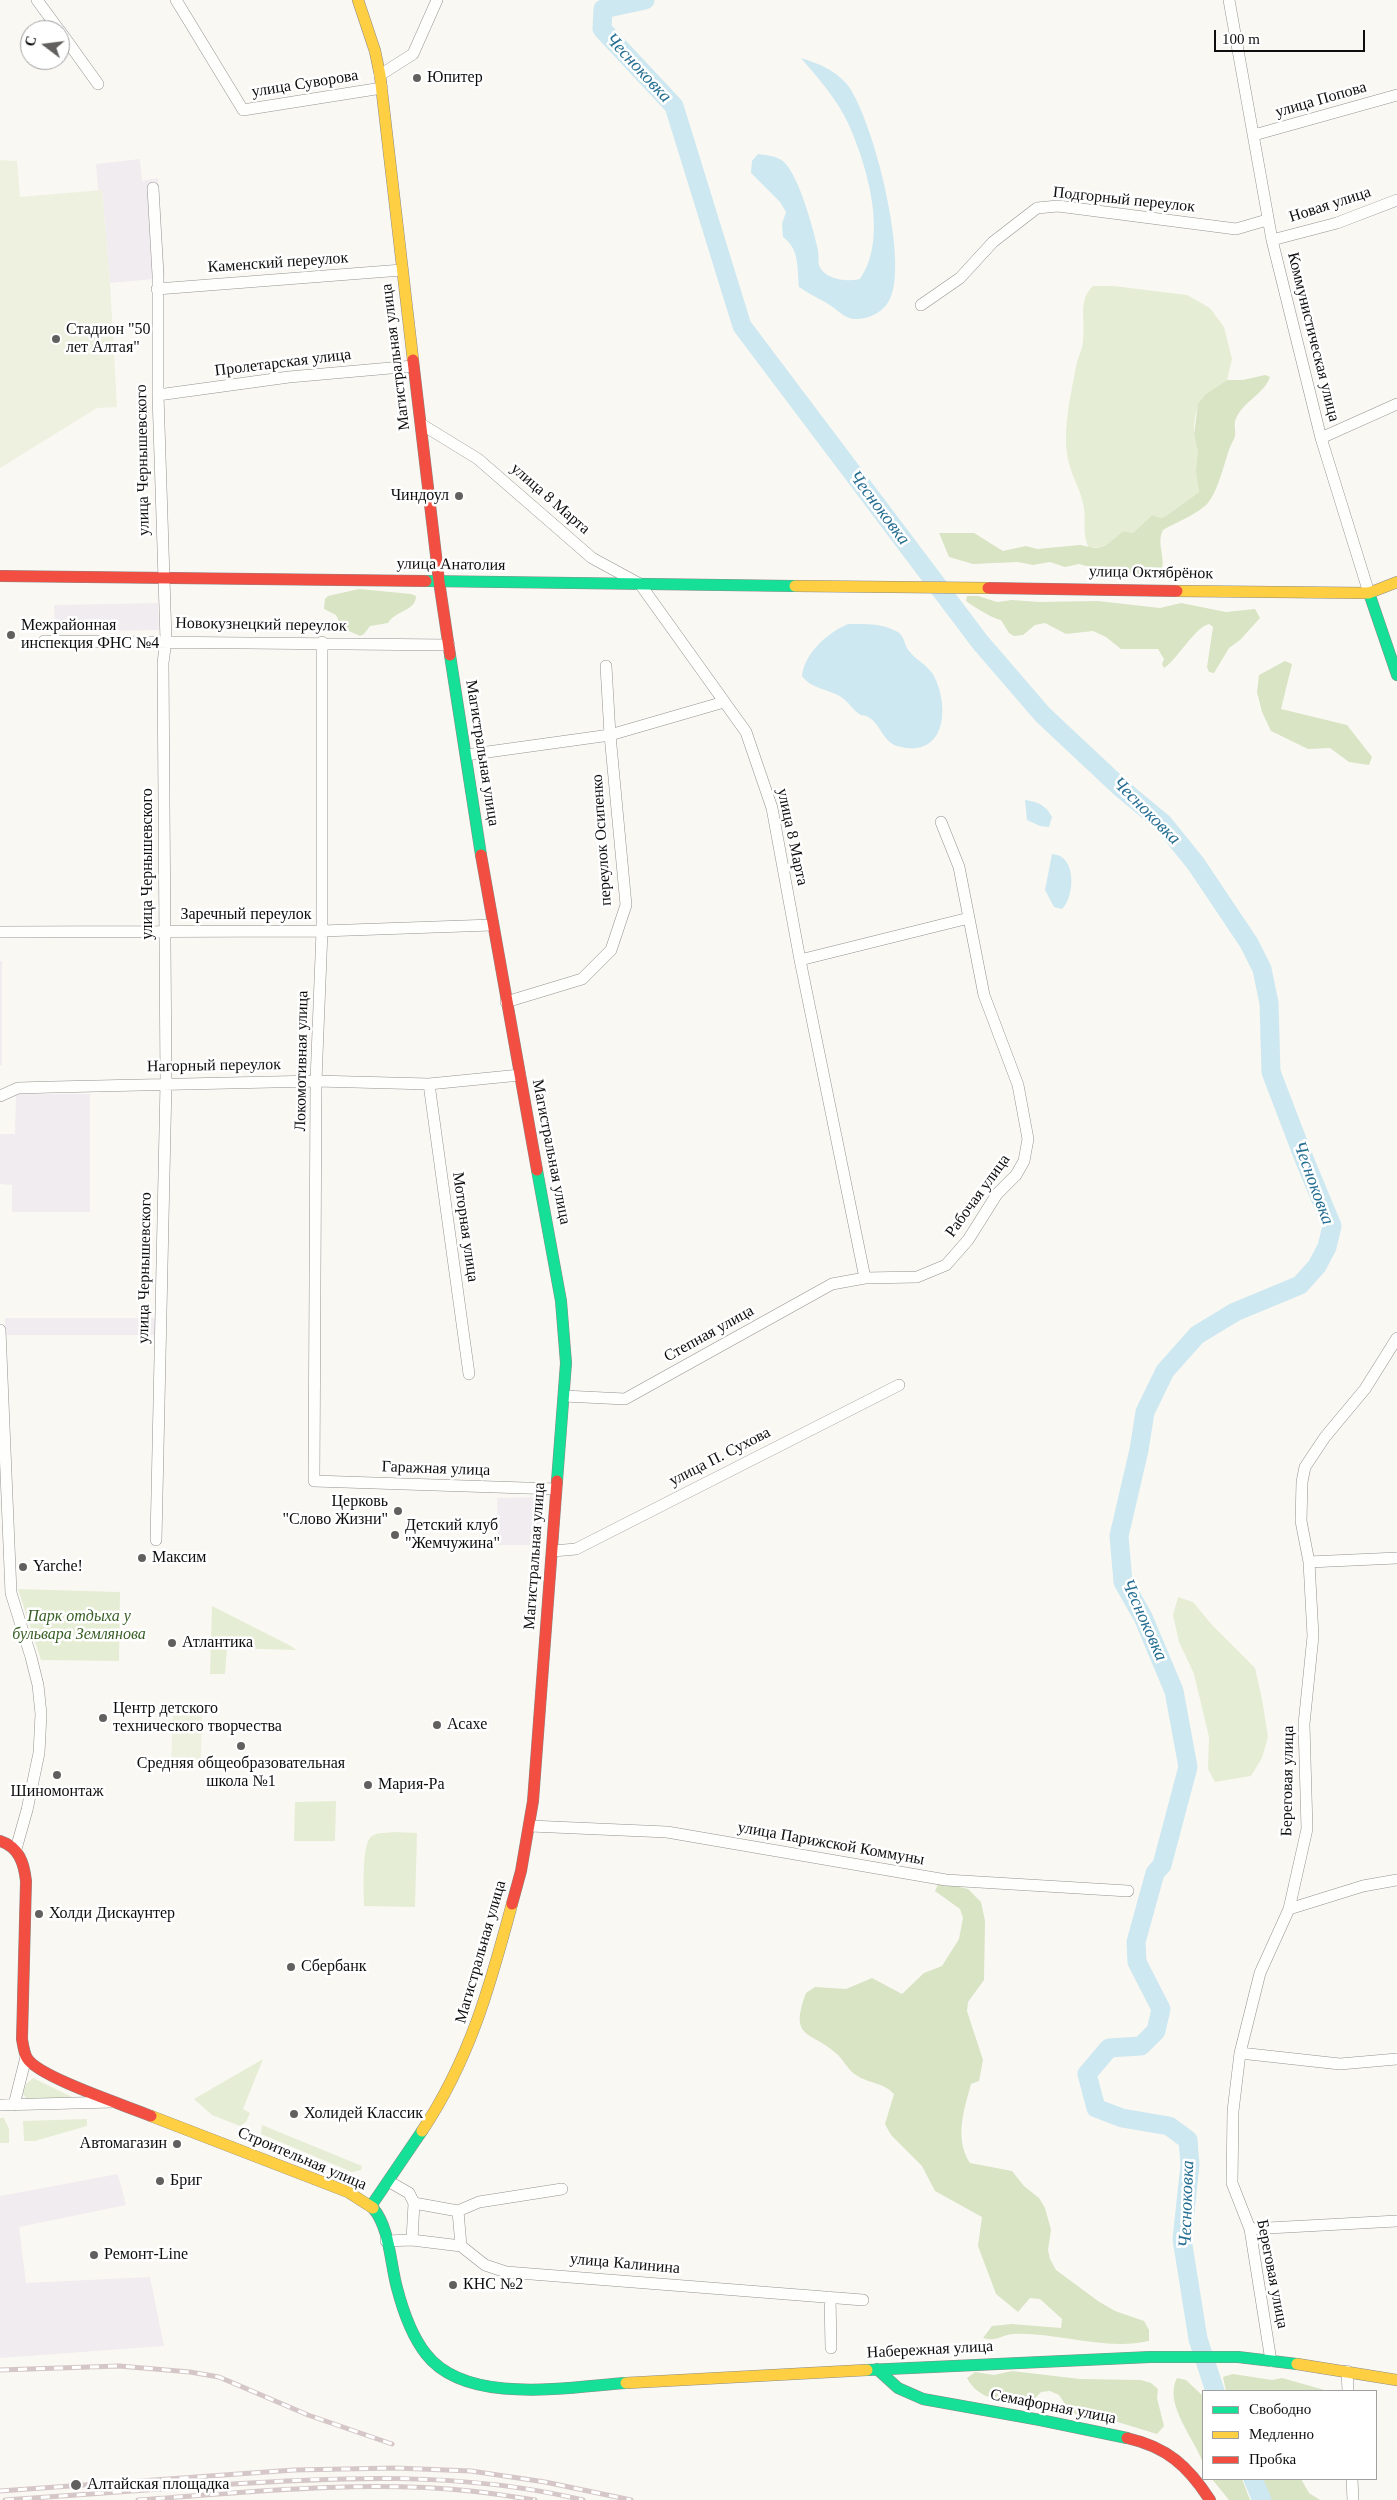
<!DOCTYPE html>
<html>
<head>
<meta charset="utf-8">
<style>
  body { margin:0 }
  #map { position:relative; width:1397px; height:2500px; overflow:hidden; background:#faf8f3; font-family:Georgia,serif }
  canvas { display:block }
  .legend { position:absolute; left:1202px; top:2390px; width:175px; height:90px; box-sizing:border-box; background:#fff; border:1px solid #9f9f9f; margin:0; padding:6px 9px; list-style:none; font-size:15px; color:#0e0e0e }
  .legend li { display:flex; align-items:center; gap:10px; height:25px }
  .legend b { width:25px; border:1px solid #9f9f9f }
  .north { position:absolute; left:20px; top:20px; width:50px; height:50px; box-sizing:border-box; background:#fff; border:1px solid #9f9f9f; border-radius:50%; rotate:285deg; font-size:14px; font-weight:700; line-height:20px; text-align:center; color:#0e0e0e }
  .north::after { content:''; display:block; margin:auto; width:18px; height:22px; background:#61605e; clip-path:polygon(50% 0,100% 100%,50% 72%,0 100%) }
  .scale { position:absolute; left:1214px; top:30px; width:151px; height:22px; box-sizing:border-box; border:2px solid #0e0e0e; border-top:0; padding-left:6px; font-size:15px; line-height:18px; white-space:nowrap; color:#0e0e0e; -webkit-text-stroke:4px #fff; paint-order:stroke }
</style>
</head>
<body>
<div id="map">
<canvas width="1397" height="2500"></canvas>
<ul class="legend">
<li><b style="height:6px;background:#16e098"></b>Свободно</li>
<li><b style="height:6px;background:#ffcf43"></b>Медленно</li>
<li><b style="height:6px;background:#f24e42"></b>Пробка</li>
</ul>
<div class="north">С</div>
<div class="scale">100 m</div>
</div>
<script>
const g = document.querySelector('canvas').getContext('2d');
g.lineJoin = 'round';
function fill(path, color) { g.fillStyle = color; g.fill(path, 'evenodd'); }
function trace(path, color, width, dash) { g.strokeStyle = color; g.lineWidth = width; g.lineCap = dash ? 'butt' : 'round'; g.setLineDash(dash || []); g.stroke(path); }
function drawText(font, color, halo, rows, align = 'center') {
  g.font = font + ' Georgia,serif'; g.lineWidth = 5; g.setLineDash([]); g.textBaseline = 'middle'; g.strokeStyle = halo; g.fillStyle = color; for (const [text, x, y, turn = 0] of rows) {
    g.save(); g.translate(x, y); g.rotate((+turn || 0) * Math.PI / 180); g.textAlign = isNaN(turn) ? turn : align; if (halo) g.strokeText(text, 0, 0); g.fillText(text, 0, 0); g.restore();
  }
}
fill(new Path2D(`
  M140 159 142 181 158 178 165 278 110 283 102 190H98L96 164Z
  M158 603 159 630 55 632 54 605Z
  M0 961H2V1065H0Z
  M16 1094H90V1212H12V1185L0 1184V1134H15Z
  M5 1318H155L156 1335H5Z
  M540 1497V1545H498L497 1498Z
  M118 2174 126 2205 19 2227 26 2283 150 2277 164 2346 0 2358V2196Z`), '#f1ecef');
fill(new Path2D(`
  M1093 286H1113L1187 295 1210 308 1224 327 1232 359 1227 380C1203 397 1194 403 1194 433 1194 440 1198 446 1198 453 1199 467 1197 477 1199 492L1166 516 1161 518 1152 515 1133 533 1123 531 1105 546 1089 548C1082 534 1086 523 1084 508 1081 488 1069 473 1067 453 1063 427 1072 388 1077 362 1079 355 1083 348 1083 340 1086 320 1077 301 1093 286Z
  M18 1589 120 1592 119 1661 41 1660Z
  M1178 1597 1193 1602 1212 1625 1255 1668 1262 1699 1268 1737 1262 1758 1251 1776 1215 1782 1208 1769 1209 1737 1194 1674 1179 1642 1173 1615Z
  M212 1606 291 1646 296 1650 227 1648 225 1674H210Z
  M336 1801 335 1841H294L295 1802Z
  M395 1832 417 1833 415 1907 364 1906C364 1894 361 1842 372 1836 378 1832 388 1833 395 1832Z
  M263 2059 243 2109 250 2113 246 2122 240 2126 212 2115 194 2099Z
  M33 2078 74 2098 27 2099 23 2094 26 2084Z
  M0 2118H4L9 2129V2143H0Z
  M87 2119V2126L35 2141H24L23 2121Z
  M262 2125 362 2166 361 2170 352 2172 261 2134Z`), '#e6edd5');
fill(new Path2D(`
  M1265 375 1270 377C1263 396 1242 401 1235 421 1234 426 1236 431 1235 436 1234 441 1230 445 1229 450 1224 464 1217 496 1205 506 1193 516 1177 522 1163 530 1155 544 1169 563 1159 575L1136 574 1106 567H1090L1079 564 1065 567 1050 562 1033 565 1018 562 973 564 949 557 939 533H974L1003 551 1026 546 1037 549 1080 545 1095 548 1105 546 1123 531 1133 533 1152 515 1161 518 1166 516 1199 492 1196 471 1198 452 1194 435 1198 404 1205 395 1227 380H1243Z
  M359 589 411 594 416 596C416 611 396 610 388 623L370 626 364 634 360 636 342 628 336 615 324 609 325 599 328 596Z
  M967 596H978L997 602 1012 600 1039 602 1098 601 1160 608 1181 603 1226 612 1255 609 1260 618 1240 640 1229 648 1214 673 1209 672 1207 667 1213 627 1209 624C1195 627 1177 660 1164 668L1162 664 1164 659 1158 649H1121L1106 637 1093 631 1066 634 1045 623 1035 625 1023 635 1014 636 1009 633 1001 620C995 620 971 605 966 601Z
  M1285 661 1292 664 1281 709 1347 725 1372 757 1369 765 1349 762 1330 748 1308 749 1271 731 1262 712 1257 692 1259 675Z
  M939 1882 968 1889 981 1902 985 1921 984 1980 968 2002 967 2011 983 2060 979 2081 971 2084C964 2110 954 2139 970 2163L1012 2171 1024 2186 1039 2198 1045 2208 1051 2230 1048 2250 1050 2259 1056 2270 1098 2301 1115 2311 1144 2321 1149 2330V2341C1105 2351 1056 2332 1013 2334 1000 2335 998 2342 983 2338L992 2326 1012 2324 1061 2328 1062 2319 1040 2299 1030 2298 1018 2312 996 2294 978 2246 982 2217 935 2191 922 2166 891 2135 885 2124 894 2094C883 2082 869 2084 856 2075 849 2071 844 2061 838 2055 812 2030 788 2041 806 1993L815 1987 846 1989 872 1978 902 1994 924 1973 942 1966 959 1939 963 1918 960 1909 935 1891Z
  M1012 2371 1080 2379 1141 2380 1151 2383 1158 2389 1157 2398 1164 2426 1157 2434 1111 2420 1079 2416 1070 2411 1059 2395 1050 2391 1041 2392 1027 2406C1005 2402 978 2400 967 2378L975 2372 994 2375Z
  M1233 2374 1272 2380 1282 2378 1328 2391H1226L1223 2377Z
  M1177 2378 1186 2380 1203 2396V2463C1195 2439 1163 2404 1177 2378Z
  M1212 2479H1242L1250 2500H1229Z
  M1259 2479H1301L1309 2493 1320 2500H1270Z`), '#d8e4c4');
fill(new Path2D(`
  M0 160 17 161 20 197 102 190 110 283 117 407 97 408 0 468Z
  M179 1708 198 1709 202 1714 201 1762 198 1768 175 1767 171 1762 173 1714Z`), '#eef1df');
fill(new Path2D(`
  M801 58C819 64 833 69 846 83 872 113 913 272 887 304 880 314 866 320 854 319 843 318 835 307 825 302 816 297 808 293 799 287 797 267 800 250 783 237L782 224 786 212 780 202 751 173 752 161 758 154C766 155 776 156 783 161 799 175 813 228 818 250 819 255 818 261 819 265 824 280 848 282 860 279 889 238 867 165 848 123 837 99 818 78 801 58Z
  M848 624C864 624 881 623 896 631 906 636 903 645 910 652 917 661 928 665 934 676 950 707 946 760 897 746 883 742 880 723 868 717 866 715 863 716 861 715 853 711 849 702 841 697 829 689 811 689 802 676 804 654 828 632 848 624Z
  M1025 800C1038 802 1046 805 1052 817L1049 827 1040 826 1027 820Z
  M1052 854C1077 855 1075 896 1062 909L1054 907 1045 890Z`), '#cde8f0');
trace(new Path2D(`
  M645 0 603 9 602 29 674 106 742 326 980 642 1043 715 1122 789 1163 823 1196 864 1249 943 1262 969 1269 1003 1271 1072 1305 1161 1332 1226 1327 1247 1317 1266 1300 1285 1235 1312 1197 1335 1165 1371 1145 1412 1139 1450 1119 1536 1123 1582 1143 1617 1174 1691 1188 1767 1162 1865 1155 1873 1136 1942 1137 1962 1161 2009 1156 2031 1141 2046 1109 2048 1087 2074 1096 2108 1122 2118 1169 2126 1188 2140 1190 2165 1182 2239 1198 2339 1215 2391
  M1253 2479 1262 2500`), '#cde8f0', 19);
const street = new Path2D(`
  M37 0 59 30
  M176 0 243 110 382 88
  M1229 0 1272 240 1321 438 1369 593
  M60 31 98 84
  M380 75 413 54 437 0
  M1254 135 1397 95
  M153 188 158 275V395L166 640 163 663 166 1083 156 1540
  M1272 240 1337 223 1397 200
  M157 289 402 270
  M921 305 960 278 993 242 1037 208 1058 206 1236 229 1267 220
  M158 395 289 377 413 366
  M421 424 478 459 592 558 640 584 746 732 772 808 800 960 865 1278
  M1321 438 1397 404
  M44 641 449 645
  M322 642V931L316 1081 314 1481 556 1489
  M466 755 610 735 724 702
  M0 932 322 931 492 925
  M800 960 969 918
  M506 1002 582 979 611 950 626 905 610 735 606 666
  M429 1084 469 1374
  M0 1096 18 1088 53 1087 316 1081 429 1084 520 1075
  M0 1330 11 1593 31 1657 38 1685 41 1714 39 1753 27 1810 16 1849
  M564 1396 625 1399 832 1284 865 1278 917 1277 946 1265 968 1240 997 1194 1016 1175 1024 1161 1028 1139 1018 1085 984 995 959 867 941 822
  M553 1551 576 1549 899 1385
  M1309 1562 1397 1558
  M530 1826 667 1832 946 1880 1128 1891
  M1289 1909 1363 1886 1397 1880
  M1240 2053 1340 2064 1397 2059
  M0 2105 113 2102
  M14 2105 26 2057
  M388 2181 409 2193 414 2203 458 2211 479 2202 562 2189
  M458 2211 461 2246 485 2265 506 2272 863 2300
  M1250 2229 1397 2221
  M412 2240 414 2203
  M386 2241 412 2240 461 2246
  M830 2297 831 2348
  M1271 2361 1250 2229 1232 2183 1233 2111 1240 2053 1260 1973 1289 1909 1307 1829 1304 1724 1313 1636 1309 1562 1301 1521 1302 1482 1305 1467 1325 1437 1365 1389 1397 1338
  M1347 2371 1348 2391
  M1352 2479 1353 2500`);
const fast = new Path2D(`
  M426 581 795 586
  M1369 593 1397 675
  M450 655 481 855
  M537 1170 561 1301 566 1363 557 1481
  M371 2206 422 2131
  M373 2208C390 2228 390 2263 397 2288 403 2311 411 2335 426 2354 466 2406 569 2387 626 2383
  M877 2369 898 2388 923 2399 1040 2420 1127 2438
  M867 2370 1150 2357H1238L1297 2364`);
const slow = new Path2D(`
  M358 0 375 51 380 75 413 360
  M795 586 988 588
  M1177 591 1369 593 1397 582
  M151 2116 348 2192 373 2208
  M422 2131C470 2059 490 1986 512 1904
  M1297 2364 1397 2380
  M626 2383 867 2370`);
const jam = new Path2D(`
  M413 360 439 581 450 655
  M0 576 426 581
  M988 588 1177 591
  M481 855 537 1170
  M0 1841C19 1847 24 1863 26 1881L22 2039C23 2045 24 2053 27 2058 38 2077 127 2106 151 2116
  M512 1904 521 1871 533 1801 557 1481
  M1127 2438C1167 2447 1188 2466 1210 2500`);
trace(street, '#949391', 12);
trace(fast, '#8b8a88', 12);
trace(slow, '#8b8a88', 12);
trace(jam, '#8b8a88', 12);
trace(street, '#fefefd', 11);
trace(fast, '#16e098', 11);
trace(slow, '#ffcf43', 11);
trace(jam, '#f24e42', 11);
const rail = new Path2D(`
  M0 2370 119 2366 190 2372 219 2377 308 2415 392 2444
  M0 2491 294 2470 395 2468 471 2471 545 2482 631 2500
  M5 2500C75 2495 146 2490 217 2485 339 2477 462 2471 583 2500
  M138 2500C248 2492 361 2480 471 2491 492 2493 514 2497 535 2500`);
trace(rail, '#d5c7c8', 5);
trace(rail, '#fff', 3, [9]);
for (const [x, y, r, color] of [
  [417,78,5,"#61605e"],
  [56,339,5,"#61605e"],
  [459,496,5,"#61605e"],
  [11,635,5,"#61605e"],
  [398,1511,5,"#61605e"],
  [395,1535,5,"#61605e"],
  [142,1558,5,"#61605e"],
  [23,1567,5,"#61605e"],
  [172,1643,5,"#61605e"],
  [103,1718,5,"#61605e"],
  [437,1725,5,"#61605e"],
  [241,1746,5,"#61605e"],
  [57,1775,5,"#61605e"],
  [368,1785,5,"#61605e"],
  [39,1914,5,"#61605e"],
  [291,1967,5,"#61605e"],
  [294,2114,5,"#61605e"],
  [177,2144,5,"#61605e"],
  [160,2181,5,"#61605e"],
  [94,2255,5,"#61605e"],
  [453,2285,5,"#61605e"],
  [76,2485,6,"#61605e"]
]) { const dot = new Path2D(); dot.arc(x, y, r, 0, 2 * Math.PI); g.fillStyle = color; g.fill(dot); trace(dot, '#fff', 2); }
drawText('16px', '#0e0e0e', '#fff', [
  ["Юпитер",427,78],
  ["Стадион \"50",66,330],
  ["лет Алтая\"",66,348],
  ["Чиндоул",449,496,"right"],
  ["Межрайонная",21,626],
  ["инспекция ФНС №4",21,644],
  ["Церковь",388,1502,"right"],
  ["\"Слово Жизни\"",388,1520,"right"],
  ["Детский клуб",405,1526],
  ["\"Жемчужина\"",405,1544],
  ["Максим",152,1558],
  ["Yarche!",33,1567],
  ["Атлантика",182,1643],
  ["Центр детского",113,1709],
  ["технического творчества",113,1727],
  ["Асахе",447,1725],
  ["Средняя общеобразовательная",241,1764,"center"],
  ["школа №1",241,1782,"center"],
  ["Мария-Ра",378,1785],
  ["Шиномонтаж",57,1792,"center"],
  ["Холди Дискаунтер",49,1914],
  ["Сбербанк",301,1967],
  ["Холидей Классик",304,2114],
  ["Автомагазин",167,2144,"right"],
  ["Бриг",170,2181],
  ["Ремонт-Line",104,2255],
  ["КНС №2",463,2285],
  ["Алтайская площадка",87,2485]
], 'left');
drawText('16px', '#0e0e0e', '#fff', [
  ["улица Суворова",305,84,-9],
  ["улица Попова",1321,100,-16],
  ["Подгорный переулок",1124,200,6],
  ["Новая улица",1330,205,-18],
  ["Каменский переулок",278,263,-4],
  ["Коммунистическая улица",1313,337,76],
  ["Магистральная улица",396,357,-97],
  ["Пролетарская улица",283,363,-7],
  ["улица Чернышевского",143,460,-91],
  ["улица 8 Марта",550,499,41],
  ["улица Анатолия",451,565,1],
  ["улица Октябрёнок",1151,573,1],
  ["Новокузнецкий переулок",261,625,1],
  ["Магистральная улица",482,753,81],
  ["улица 8 Марта",792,837,78],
  ["переулок Осипенко",602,840,-94],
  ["улица Чернышевского",148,864,-90],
  ["Заречный переулок",246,915],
  ["Локомотивная улица",302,1061,-89],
  ["Нагорный переулок",214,1066,-1],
  ["Магистральная улица",551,1152,79],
  ["Рабочая улица",978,1196,-54],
  ["Моторная улица",465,1227,82],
  ["улица Чернышевского",145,1268,-89],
  ["Степная улица",709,1334,-29],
  ["улица П. Сухова",720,1457,-27],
  ["Гаражная улица",436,1469,2],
  ["Магистральная улица",535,1556,-86],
  ["Береговая улица",1288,1781,-89],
  ["улица Парижской Коммуны",831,1844,10],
  ["Магистральная улица",481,1952,-74],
  ["Строительная улица",302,2159,23],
  ["улица Калинина",625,2264,5],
  ["Береговая улица",1272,2274,79],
  ["Набережная улица",930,2350,-3],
  ["Семафорная улица",1053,2407,11]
]);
drawText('italic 16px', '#375e25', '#fff', [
  ["Парк отдыха у",79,1617],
  ["бульвара Землянова",79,1635]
]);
drawText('italic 18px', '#256e92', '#fff', [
  ["Чесноковка",638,68,47],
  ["Чесноковка",879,508,53],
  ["Чесноковка",1146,811,45],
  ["Чесноковка",1313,1183,70],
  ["Чесноковка",1144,1620,66],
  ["Чесноковка",1187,2204,-88]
]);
</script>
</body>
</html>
